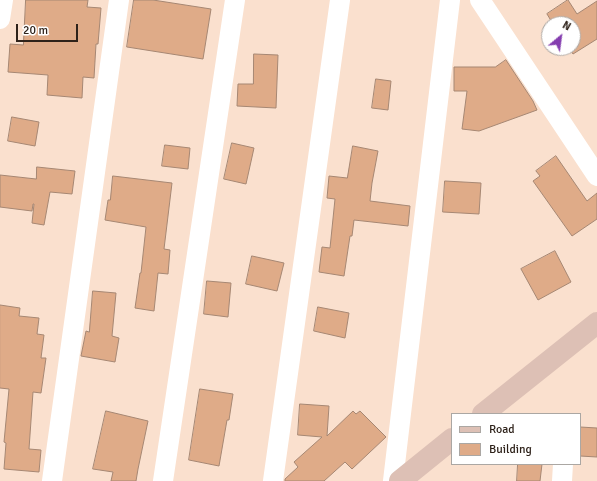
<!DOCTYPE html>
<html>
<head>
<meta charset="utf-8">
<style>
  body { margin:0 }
  #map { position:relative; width:597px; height:481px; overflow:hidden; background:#fae0ce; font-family:Signika,sans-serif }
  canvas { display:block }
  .legend { position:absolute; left:451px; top:413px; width:130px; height:52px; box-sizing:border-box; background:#fff; border:1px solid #aba7a3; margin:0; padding:5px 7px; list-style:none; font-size:12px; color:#2e221a }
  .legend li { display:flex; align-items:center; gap:8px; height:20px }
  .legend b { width:20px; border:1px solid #aba7a3 }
  .north { position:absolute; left:541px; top:16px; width:40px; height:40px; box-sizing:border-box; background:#fff; border:1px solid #aba7a3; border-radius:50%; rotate:29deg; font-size:11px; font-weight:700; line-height:16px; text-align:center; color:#2e221a }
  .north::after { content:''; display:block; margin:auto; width:14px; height:18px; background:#843daf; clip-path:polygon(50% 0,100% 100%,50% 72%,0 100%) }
  .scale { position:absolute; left:16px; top:24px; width:62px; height:18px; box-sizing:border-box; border:2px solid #2e221a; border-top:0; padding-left:5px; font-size:12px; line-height:14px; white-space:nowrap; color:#2e221a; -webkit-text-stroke:3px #fff; paint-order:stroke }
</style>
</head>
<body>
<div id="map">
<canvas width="597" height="481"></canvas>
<ul class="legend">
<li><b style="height:5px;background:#ddc0b5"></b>Road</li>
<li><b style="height:11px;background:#dfab88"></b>Building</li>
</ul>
<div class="north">N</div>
<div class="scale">20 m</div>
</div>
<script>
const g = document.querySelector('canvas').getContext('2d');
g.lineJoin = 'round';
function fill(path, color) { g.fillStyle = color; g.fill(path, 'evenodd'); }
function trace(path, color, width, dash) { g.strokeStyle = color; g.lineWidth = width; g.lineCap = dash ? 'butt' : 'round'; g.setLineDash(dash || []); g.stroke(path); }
const building = new Path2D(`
  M26 0H88L87 7 101 8 98 44H96L94 78 83 77 82 98 47 95 48 75 8 72 10 44 23 45Z
  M134 0H153L211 9 203 59 127 47Z
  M568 0 577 14 597 1V39L573 54 569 48H573V24H553L547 14Z
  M254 54 278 55 276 108 237 106 238 84H253Z
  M506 60 533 101 537 110 479 131 462 129 467 91H454V67H495Z
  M376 79 391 81 388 110 372 108Z
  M12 117 39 122 35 146 8 141Z
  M232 143 254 148 246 184 224 179Z
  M165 145 190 148 188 169 162 166Z
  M353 146 378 151 372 183 370 201 410 206 408 226 354 220 352 236H350L344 276 319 272 322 247 330 248 335 199 327 198 329 176 347 178Z
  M556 156 587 201 597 193V219L572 236 533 181 540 176 536 171Z
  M37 167 75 171 72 194 50 192 44 225 32 223 34 204H33L32 211 0 207V175L36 179Z
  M113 176 172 183 164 249 170 250 168 274 158 273 154 311 135 308 140 273H141L146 227 105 220 108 200H110Z
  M445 181 481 183 479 214 443 212Z
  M555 251 571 282 538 300 521 269Z
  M252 256 284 263 277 291 246 284Z
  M207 281 231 283 228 317 204 314Z
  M93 291 116 293 112 336 119 338 115 362 81 356 86 331 89 332Z
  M0 305 20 308 19 316 39 318 37 334 44 335 41 358H46L41 393 33 392 29 449 41 450 39 472 4 469 6 443 4 442 9 389 0 388Z
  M318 307 349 313 345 338 314 331Z
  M200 389 233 394 229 420H227L219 466 189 460Z
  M300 404 329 406 327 436 353 411 356 414 360 411 386 437 352 469 345 462 324 481H285V479L298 467 294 462 322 437 298 435Z
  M106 411 148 421 138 469 136 481H111L113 472 93 469Z
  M580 427 597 428V457L580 456Z
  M518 464H542L540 481H517Z`);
fill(building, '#dfab88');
trace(building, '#a68773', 1);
trace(new Path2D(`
  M480 0 597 176
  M0 19 3 0
  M52 481 119 0
  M163 481 235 0
  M273 481 340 0
  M393 481 450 0
  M562 481 563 464`), '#fff', 20);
trace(new Path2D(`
  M483 414 597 323
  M400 481 452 439`), '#ddc0b5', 22);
</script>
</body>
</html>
